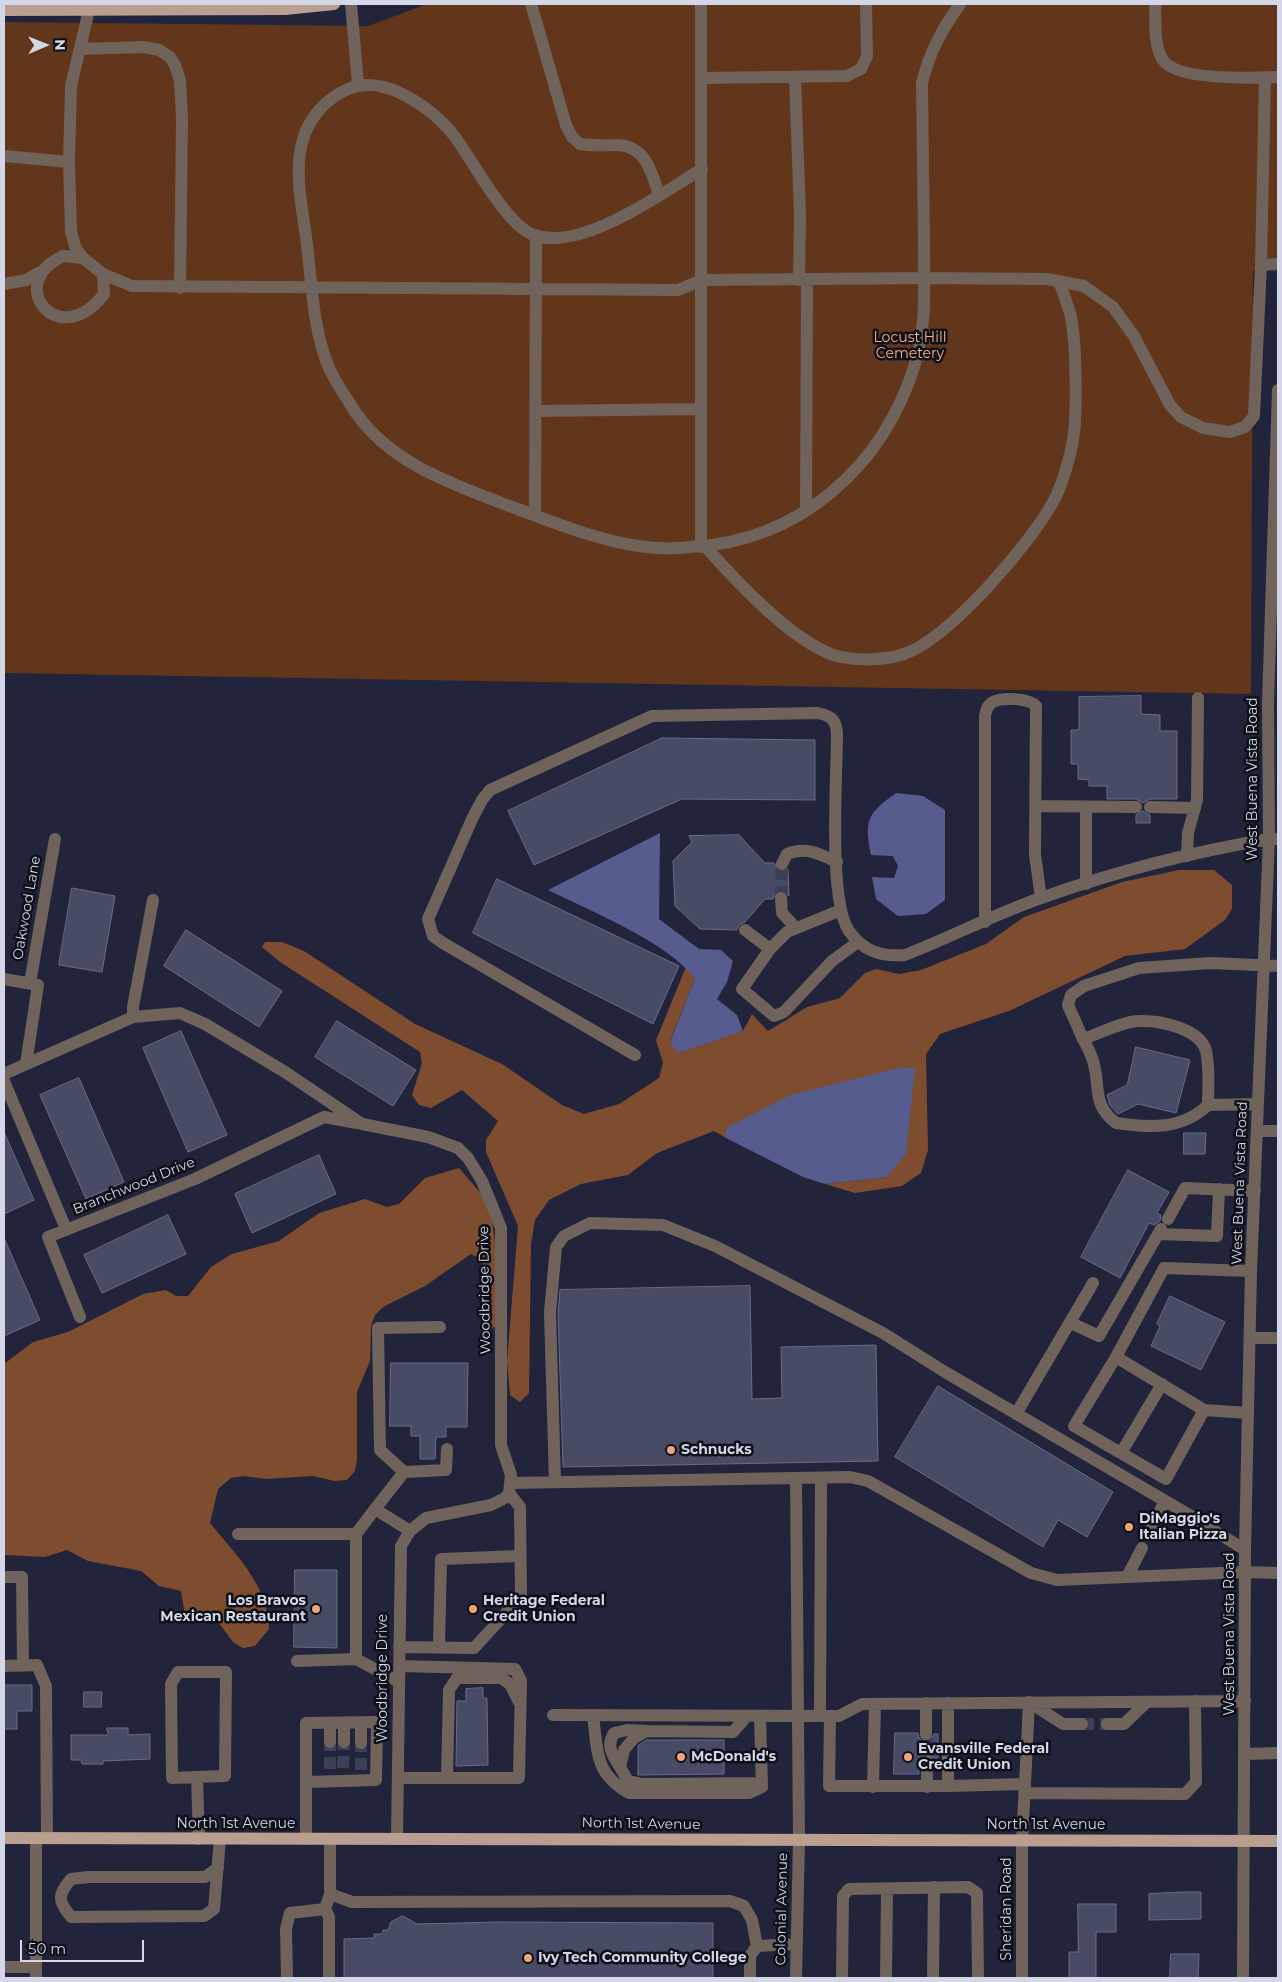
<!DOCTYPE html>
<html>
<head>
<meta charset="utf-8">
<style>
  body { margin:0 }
  #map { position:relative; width:1282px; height:1982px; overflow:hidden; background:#22243c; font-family:Montserrat,sans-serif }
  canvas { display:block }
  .frame { position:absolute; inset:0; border:5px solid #d4d7e7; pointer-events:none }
  .north { position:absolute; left:20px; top:20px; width:50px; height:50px; -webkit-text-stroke:4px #0d0f19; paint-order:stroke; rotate:89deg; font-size:14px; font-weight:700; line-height:20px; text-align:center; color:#d4d7e7 }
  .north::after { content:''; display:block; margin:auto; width:18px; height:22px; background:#d4d7e7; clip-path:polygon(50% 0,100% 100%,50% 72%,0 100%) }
  .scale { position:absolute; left:20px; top:1940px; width:124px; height:22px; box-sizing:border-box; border:2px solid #d4d7e7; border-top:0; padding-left:6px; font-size:15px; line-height:18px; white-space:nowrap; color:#d4d7e7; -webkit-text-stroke:4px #0d0f19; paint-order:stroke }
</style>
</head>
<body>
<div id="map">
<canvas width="1282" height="1982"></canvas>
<div class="frame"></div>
<div class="north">N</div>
<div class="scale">50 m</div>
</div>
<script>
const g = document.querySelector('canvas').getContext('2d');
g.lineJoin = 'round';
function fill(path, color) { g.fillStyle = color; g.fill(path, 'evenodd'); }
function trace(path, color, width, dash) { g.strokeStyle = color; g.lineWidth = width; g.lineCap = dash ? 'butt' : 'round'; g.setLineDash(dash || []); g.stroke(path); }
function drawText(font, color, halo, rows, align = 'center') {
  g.font = font + ' Montserrat,sans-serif'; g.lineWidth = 5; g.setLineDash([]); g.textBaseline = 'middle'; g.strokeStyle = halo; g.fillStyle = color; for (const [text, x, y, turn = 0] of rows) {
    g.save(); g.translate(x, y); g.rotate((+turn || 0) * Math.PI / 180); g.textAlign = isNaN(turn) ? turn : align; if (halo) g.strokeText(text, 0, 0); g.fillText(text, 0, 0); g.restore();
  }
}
fill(new Path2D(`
  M427 4H1278V270L1253 271 1251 694 4 673V22L368 26Z`), '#62361a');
fill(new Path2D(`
  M1179 870H1214L1232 885V909L1225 920 1185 949 1125 956 1009 1011 940 1034 926 1054 928 1150 921 1173 902 1186 855 1193 825 1184 886 1177 727 1128 726 1138 714 1131 657 1153 628 1175 581 1184 549 1200 535 1220 531 1244 529 1393 520 1402 510 1395 507 1361 518 1226 486 1152V1140L498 1121 462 1090 431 1108 419 1105 412 1095 422 1063 420 1052 280 962 262 947 265 942H282L304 951 415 1024 502 1064 562 1105 584 1114 619 1104 659 1078 663 1063 656 1040 686 967 695 979 670 1041 743 1031 752 1014 768 1031 807 1007 840 998 865 973 876 969 899 974 921 970 986 944 1024 917 1122 882Z
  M459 1168 490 1204 500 1281 496 1326 487 1332 485 1272 482 1260 471 1254 425 1286 383 1307 375 1315 371 1326 370 1361 357 1392V1460L355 1471 347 1480 335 1481 312 1476 266 1479 243 1476 231 1478 218 1489 210 1523C235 1554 269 1586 269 1629L255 1646 243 1648 233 1642 218 1622 195 1621 185 1616 181 1591 159 1586 141 1571 88 1561 67 1550 45 1557 4 1555V1364L33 1342 68 1332 143 1294 166 1290 176 1296H188L211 1267 232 1254 279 1241 319 1213 365 1199 387 1207 399 1204 425 1178Z`), '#7e4c2f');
fill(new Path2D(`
  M896 793 923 796 945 810V900L926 914 898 916 876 899 872 877 894 878 898 866 893 856 871 855C864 820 867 814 896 793Z
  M660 833 659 919 699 949 721 950 733 961 727 982 717 999 737 1015 743 1031 678 1053 670 1042 695 979C668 942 590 911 548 890Z
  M902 1067 915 1069 906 1154 886 1177 825 1184 803 1177 726 1138V1128L790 1095Z`), '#575c8e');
const building = new Path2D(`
  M1141 696V714L1160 715V731H1177V799H1150L1143 803 1136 799H1107V786H1089V780L1078 779V764H1071V730H1079V697Z
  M662 738 815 740V800L682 799 534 865 508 811Z
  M1143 811 1150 815V823H1136V815Z
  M739 835 765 863H774L779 871 788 869 789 896 784 891H777L773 899H765L745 922 739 925 737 930 700 929 675 906 673 861 692 842 689 836Z
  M497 879 679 966 653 1024 473 933Z
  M72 888 115 896 102 972 59 965Z
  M186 930 282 991 259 1027 164 966Z
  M337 1021 416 1070 393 1106 315 1057Z
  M181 1031 227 1135 188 1152 143 1048Z
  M1136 1047 1190 1060 1176 1113 1138 1104 1118 1114 1110 1105 1107 1095 1127 1085Z
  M79 1078 124 1182 86 1199 40 1095Z
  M4 1132 34 1200 4 1214Z
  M1184 1133H1206L1205 1154H1184Z
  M319 1155 336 1194 252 1233 235 1194Z
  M1128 1170 1169 1192 1157 1213 1161 1215 1160 1221 1154 1225 1149 1223 1120 1278 1081 1257Z
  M168 1215 186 1254 102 1293 84 1255Z
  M4 1238 40 1320 4 1336Z
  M750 1286 752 1399 782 1398 781 1347 876 1345 878 1461 563 1467 558 1312 560 1290Z
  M1170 1296 1225 1322 1201 1370 1151 1346 1160 1326 1157 1324Z
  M391 1363H468L467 1427H446V1437H436L435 1459H420V1436H411V1426H390Z
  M938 1386 1113 1492 1087 1537 1058 1520 1043 1547 895 1457Z
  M295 1570H337V1648L294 1647Z
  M4 1685H32V1711H17V1729H4Z
  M483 1688V1698H487L488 1765 456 1766 457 1701H466V1689Z
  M84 1692H102L101 1707H84Z
  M107 1728H128V1735L150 1734V1759L103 1761V1764H82L81 1760H71V1735H108Z
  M895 1733H918L919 1738 926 1742 930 1741 934 1734H938V1759H935L931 1751H923L919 1758V1774H894Z
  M647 1740H724V1774L638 1775V1746Z
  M1183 1892H1201V1919L1149 1920V1894Z
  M1078 1904H1116V1932H1096V1978H1069V1952H1078Z
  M403 1916 417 1924 498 1922 713 1923V1978H344V1939L374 1938V1934H382L383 1930H388L391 1922Z
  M1171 1954H1199L1198 1978H1170Z`);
fill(building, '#474b66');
trace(building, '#686c88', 1);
trace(new Path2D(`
  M781 898 782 864
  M1082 1724H1107
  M926 1734 927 1758
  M343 1768 344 1742
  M330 1769V1742
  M361 1770V1743`), '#3d3f56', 12, [12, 6]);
trace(new Path2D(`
  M351 4 358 84
  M531 4 566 125 572 137 580 144C592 146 603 145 615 145 645 144 652 172 659 195
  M1155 4C1156 22 1153 45 1163 60 1177 81 1254 78 1278 77
  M89 10 71 86 69 162 71 232 76 249 83 258 103 274 132 286 678 290 702 280 924 278 1047 279 1084 286 1113 307 1134 336 1170 405 1181 417 1203 428 1230 432 1245 427 1254 416 1261 265 1265 77
  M80 49 144 47 159 50 170 57 175 65 180 80 182 119 180 288
  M795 77 800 215 799 280
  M703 78 847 76 861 69 867 56 866 4
  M4 156 69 162
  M702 169C662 193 582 252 534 235 505 225 472 158 452 133 437 115 418 101 396 91 372 81 352 83 331 99 288 132 298 183 305 230 312 275 311 325 329 368 336 383 347 399 356 413 391 463 450 483 504 504 548 520 592 539 638 546 656 549 674 549 691 547 800 541 883 467 915 364 927 326 924 281 924 242 923 189 923 136 922 83 930 51 941 31 960 4
  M83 258 63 256C3 284 59 353 104 294L103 274
  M1261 265 1278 264
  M4 284 26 280 40 272
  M535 411 701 409
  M806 511 807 279
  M535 515 536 236
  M705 546C734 579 798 648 841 657 860 661 886 660 904 654 949 639 1031 543 1053 502 1063 484 1068 464 1072 445 1078 419 1076 343 1071 317 1068 305 1063 293 1059 281
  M701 547V4
  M1036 806 1136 807
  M1086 807V884
  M1150 807 1195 808
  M1187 856 1188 833 1197 800 1198 698
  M782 864 787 854C806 846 819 854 837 862
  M781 898 782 913 796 928
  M841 910 787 932 770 949 742 989 774 1016 784 1012 832 961 858 942
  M985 922V716C986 711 987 705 993 702 1002 697 1029 698 1036 706L1035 855 1041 898
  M745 930 770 949
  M4 979 38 985 26 1064
  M30 983 55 839
  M133 1017V1007L153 900
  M1083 1039C1087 1046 1091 1054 1093 1061 1101 1086 1091 1104 1116 1123 1150 1128 1182 1130 1208 1105
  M635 1055 443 943 433 936 428 919 473 817 482 800 490 790 652 716 818 713C832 716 836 720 837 734 837 774 828 901 849 931 863 951 881 957 905 955 951 937 995 914 1041 898 1114 872 1192 852 1269 839H1278
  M4 1074 133 1017 180 1013 205 1024 285 1072 362 1124 428 1137 458 1148 468 1158 482 1181 501 1228V1445L511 1475 509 1493 505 1498 491 1505 426 1518 410 1531 401 1546 397 1838
  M4 1081 66 1229
  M1258 1104 1208 1105C1208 1088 1210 1068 1206 1051 1200 1028 1158 1020 1139 1021 1123 1021 1099 1034 1083 1039L1068 1005 1071 995 1084 986 1139 968 1211 963 1278 966
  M1257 1131H1278
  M1168 1219 1185 1188 1255 1191
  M1158 1234 1217 1236 1219 1189
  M80 1317 48 1237 195 1179 324 1117 357 1123
  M1071 1323 1099 1336 1161 1229
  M1250 1338H1278
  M1116 1357 1074 1426 1166 1479 1204 1410
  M1248 1413 1204 1410 1116 1357 1164 1268 1251 1271
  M1016 1414 1093 1283
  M1121 1453 1162 1384
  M404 1472 380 1450 378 1328 440 1327
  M796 1478 799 1840 796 1978
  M555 1482 550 1312 556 1247 564 1236 590 1223 663 1225 715 1246 883 1333 945 1372 1191 1516 1245 1550
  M512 1483 850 1477 868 1481 1031 1573 1057 1580 1244 1572 1278 1573
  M375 1509 404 1472 446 1470 447 1449
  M238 1534H356
  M1148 1535 1165 1501
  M4 1577H22L23 1666
  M1127 1577 1142 1548
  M399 1647 474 1648 521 1597 520 1507 509 1493
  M439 1647 441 1559 520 1556
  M297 1661 356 1659
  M4 1666 37 1665 46 1686 47 1838
  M178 1672H226L225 1776 172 1778 171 1684Z
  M399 1682 356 1659V1534L375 1509 410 1531
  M1029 1702 1063 1724H1082
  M553 1715 830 1716H839L862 1704 1245 1701
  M593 1716C598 1752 594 1773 629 1793H749L762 1787 760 1717
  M820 1716 821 1478
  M830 1716 829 1786H948V1703
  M746 1717 733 1732 647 1731 634 1738 624 1750 620 1767 628 1781 642 1784 762 1783
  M361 1723V1743
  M1107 1724H1124L1147 1702
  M926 1734V1703
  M330 1742V1723
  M344 1742V1723
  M1245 1754 1278 1753
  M620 1767C612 1755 606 1745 614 1733L627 1730 647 1731
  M197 1777 199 1839
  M398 1778H519L521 1681 515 1669 399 1666
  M447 1778 449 1690 457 1678H501L510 1684 519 1702
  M1025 1784 1029 1702
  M948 1786 1025 1784 1022 1840V1978
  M873 1787 875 1704
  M927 1787V1758
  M1024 1793 1185 1794 1196 1782 1195 1701
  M306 1839V1723L377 1722 376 1780 307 1782
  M218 1868 205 1877H88L71 1879C58 1895 57 1900 71 1917L204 1916 214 1909 220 1839
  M330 1894 352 1902 730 1901 744 1906 752 1920 757 1946
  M325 1909 329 1917V1978
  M4 1967H36
  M36 1978V1838
  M287 1978 286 1929 290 1913 325 1909 330 1894V1839
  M750 1978V1956L757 1946 797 1944
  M842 1978 843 1896 849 1889 968 1887 977 1893 978 1978
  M886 1978 887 1890
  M933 1978 934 1887
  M1243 1978 1245 1550 1251 1271 1269 839 1268 703 1278 390`), '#70635c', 12);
trace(new Path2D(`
  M4 10 285 9 334 4
  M4 1838 1278 1841`), '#ba9f90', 12);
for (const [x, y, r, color] of [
  [671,1450,5,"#efa377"],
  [1129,1527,5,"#efa377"],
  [316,1609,5,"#efa377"],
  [473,1609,5,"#efa377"],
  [681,1757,5,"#efa377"],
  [908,1757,5,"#efa377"],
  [528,1958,5,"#efa377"]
]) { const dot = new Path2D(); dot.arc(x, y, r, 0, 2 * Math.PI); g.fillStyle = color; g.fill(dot); trace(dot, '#0d0f19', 2); }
drawText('14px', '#ffb083', '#0d0f19', [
  ["Locust Hill",910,338],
  ["Cemetery",910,354]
]);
drawText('14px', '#d4d7e7', '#0d0f19', [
  ["West Buena Vista Road",1253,779,-90],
  ["Oakwood Lane",27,908,-80],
  ["West Buena Vista Road",1240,1183,-88],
  ["Branchwood Drive",134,1186,-22],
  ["Woodbridge Drive",485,1290,-91],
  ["West Buena Vista Road",1230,1634,-90],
  ["Woodbridge Drive",383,1678,-90],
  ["North 1st Avenue",236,1824],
  ["North 1st Avenue",641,1824,1],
  ["North 1st Avenue",1046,1825],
  ["Colonial Avenue",782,1909,-89],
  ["Sheridan Road",1007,1909,-90]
]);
drawText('bold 14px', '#d4d7e7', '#0d0f19', [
  ["Schnucks",681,1450],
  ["DiMaggio's",1139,1519],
  ["Italian Pizza",1139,1535],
  ["Los Bravos",306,1601,"right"],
  ["Mexican Restaurant",306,1617,"right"],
  ["Heritage Federal",483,1601],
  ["Credit Union",483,1617],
  ["Evansville Federal",918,1749],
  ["Credit Union",918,1765],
  ["McDonald's",691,1757],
  ["Ivy Tech Community College",538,1958]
], 'left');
</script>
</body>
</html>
